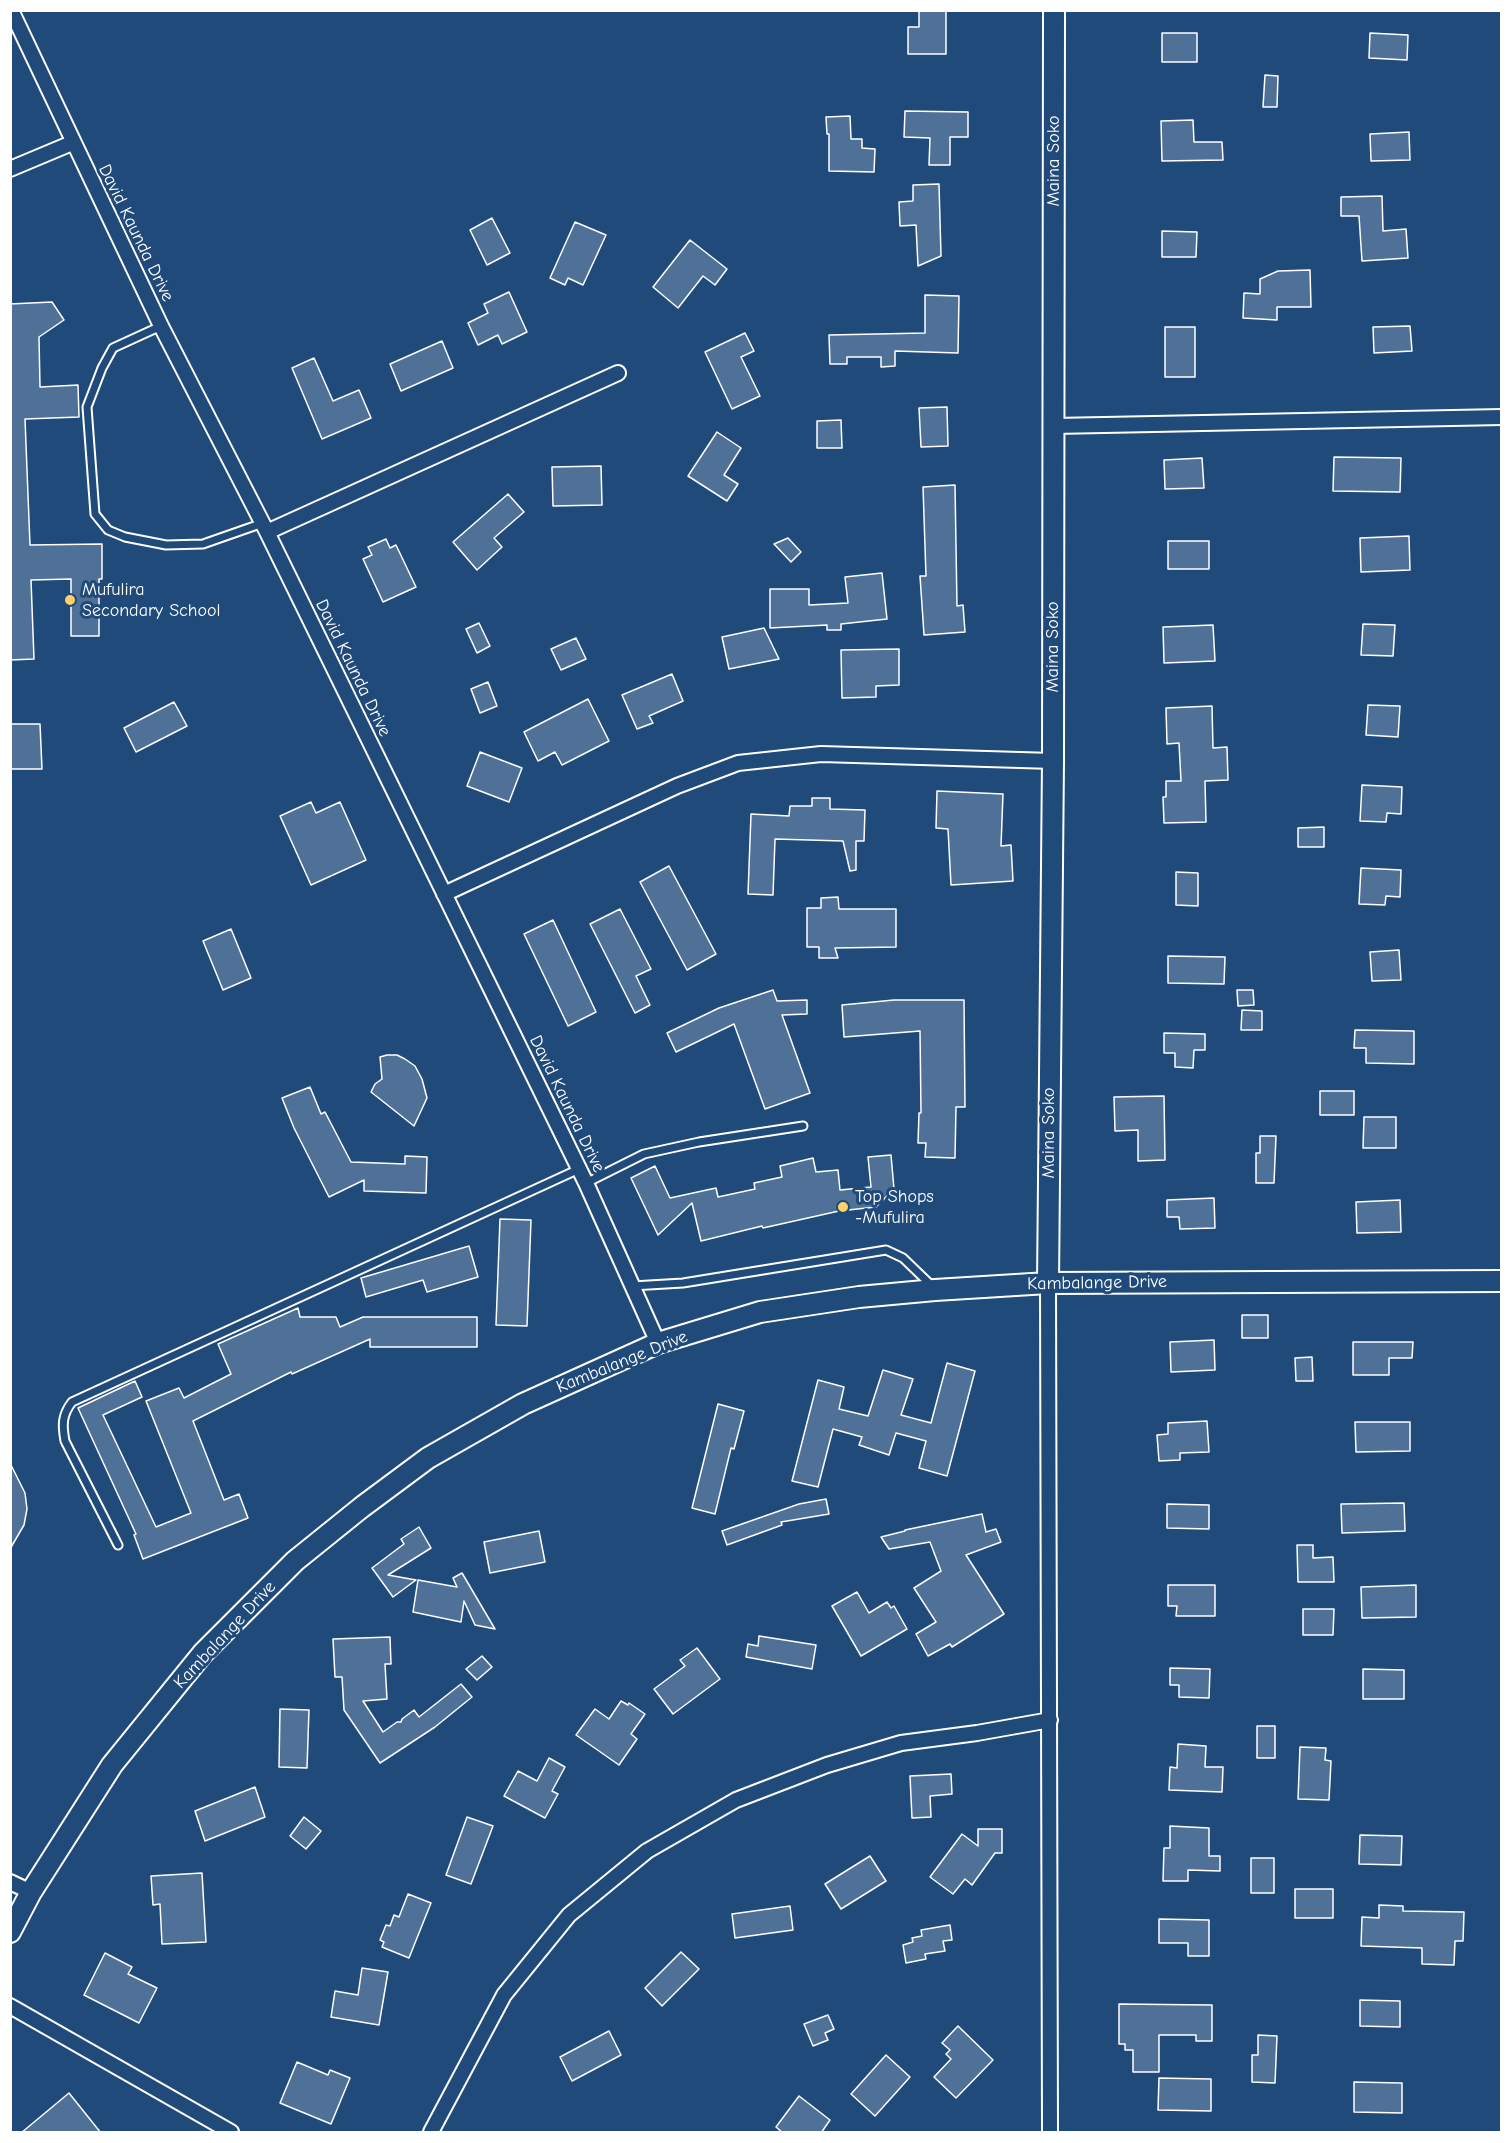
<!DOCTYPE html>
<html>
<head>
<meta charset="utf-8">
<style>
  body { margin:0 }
  #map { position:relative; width:1512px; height:2143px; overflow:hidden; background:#1f4a7a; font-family:"Comic Neue",sans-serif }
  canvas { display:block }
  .frame { position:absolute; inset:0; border:12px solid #fff; pointer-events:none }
</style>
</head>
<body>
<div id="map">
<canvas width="1512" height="2143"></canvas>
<div class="frame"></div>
</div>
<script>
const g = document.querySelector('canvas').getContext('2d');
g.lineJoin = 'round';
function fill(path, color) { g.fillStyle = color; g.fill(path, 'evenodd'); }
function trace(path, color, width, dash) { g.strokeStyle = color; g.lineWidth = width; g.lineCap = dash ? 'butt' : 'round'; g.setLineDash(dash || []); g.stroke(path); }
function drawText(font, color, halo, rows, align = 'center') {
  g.font = font + ' "Comic Neue",sans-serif'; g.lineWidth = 6; g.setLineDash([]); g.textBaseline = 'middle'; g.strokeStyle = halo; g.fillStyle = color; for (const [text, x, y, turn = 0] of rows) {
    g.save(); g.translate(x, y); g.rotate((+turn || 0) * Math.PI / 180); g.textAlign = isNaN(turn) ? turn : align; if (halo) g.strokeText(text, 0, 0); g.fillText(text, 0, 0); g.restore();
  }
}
const building = new Path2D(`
  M919 10H946V54H908V27H919Z
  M1162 33H1197V62H1162Z
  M1370 33 1408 35 1407 60 1369 58Z
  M1265 75 1278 76 1277 107H1263Z
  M905 111 968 112V137H950V165H929L930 138 904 137Z
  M850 116 851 139H862V148L875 149 874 172 829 171V134H827L826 117Z
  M1193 120 1194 142H1222L1223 160 1162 161 1161 121Z
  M1409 132 1410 160 1371 161 1370 134Z
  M939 184 941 256 918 266 916 225 900 226 899 202 913 201V185Z
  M1382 196 1383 231 1406 229 1408 258 1362 261 1359 216H1341V197Z
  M492 218 510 253 487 265 470 230Z
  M575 222 606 235 583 285 568 278 565 285 550 278Z
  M1162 231 1197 232 1196 257H1162Z
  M690 240 727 269 715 285 703 276 678 308 653 287Z
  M1310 270 1311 307H1277V320L1243 318 1244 293 1260 294V279L1278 271Z
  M509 292 527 332 502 344 498 335 478 345 468 323 488 313 484 304Z
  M925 295 959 296 958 353 895 351V366L881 367V357H847V364H830L829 335 925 333Z
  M52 302 64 320 39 337 40 387 78 385 79 417 25 419 30 545 102 544V579H99V636H71V579L31 580 34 659 10 660V304Z
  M1410 326 1412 351 1374 353 1373 327Z
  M1165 327H1195V377H1165Z
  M745 333 754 351 741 357 760 396 732 409 705 352Z
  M442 341 453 368 401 391 390 364Z
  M314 358 333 401 359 390 371 418 322 439 292 368Z
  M947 407 948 446 921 447 919 408Z
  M841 420 842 448H817V421Z
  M717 432 741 448 724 475 738 484 727 501 688 476Z
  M1334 457 1401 458 1400 492 1333 491Z
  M1202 458 1204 488 1165 489 1164 460Z
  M601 466 602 505 553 506 552 467Z
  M955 485 957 606 963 605 965 632 924 635 920 576H926L923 487Z
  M508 494 524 512 494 538 502 547 477 570 453 542Z
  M1409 536 1410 570 1361 572 1360 538Z
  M788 538 801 552 791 562 774 544Z
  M386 539 390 548 396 545 416 587 383 602 363 559 372 555 368 547Z
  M1168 541H1209V569H1168Z
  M882 573 887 619 841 624V630H827V625L770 628V589H809V605L848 603 845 577Z
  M479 623 490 646 477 653 466 629Z
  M1363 624 1395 625 1393 656 1361 655Z
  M1213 625 1215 661 1164 663 1163 627Z
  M764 628 779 659 729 669 722 637Z
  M576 638 586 659 561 670 551 649Z
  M899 649V685L876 686V697L842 698 841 650Z
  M672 674 683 701 649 716 653 723 637 729 622 695Z
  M488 682 497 706 480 713 471 689Z
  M588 699 609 741 562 765 555 752 538 761 524 732Z
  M174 702 187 726 136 752 124 728Z
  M1368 705 1400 706 1398 737 1366 735Z
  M1212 706 1213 748 1227 747 1228 780 1205 781 1206 822 1164 823 1163 797H1166V781H1181L1179 743 1167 744 1166 708Z
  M10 724H40L42 769H10Z
  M480 752 522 768 509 802 467 786Z
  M1362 785 1402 787 1401 814 1387 813 1386 822 1360 821Z
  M937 791 1003 794 1001 846 1011 845 1013 881 951 885 948 829 936 828Z
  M812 798H830V809L865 810 864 841H856V870L850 871 843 841 775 839 773 895 748 894 751 814 789 816 790 806H812Z
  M311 802 316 813 340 802 366 860 311 885 280 816Z
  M1324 827V847H1298V828Z
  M669 866 716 954 687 970 640 882Z
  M1361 868 1401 870 1400 897 1386 896 1385 905 1359 904Z
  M1176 872 1198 873V906L1176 905Z
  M838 897 839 909H896V947L835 948 838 958H819V947H807V908H821V898Z
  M620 909 651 969 636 976 650 1005 635 1013 590 924Z
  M553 920 596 1012 568 1026 524 934Z
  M231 929 251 978 223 990 203 941Z
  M1399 950 1401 980 1372 981 1370 952Z
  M1168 956 1225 957 1224 984 1168 983Z
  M773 990 777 1001 807 1000V1014L782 1015 810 1093 765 1109 734 1024 676 1052 667 1033 719 1008Z
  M1237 990H1253L1254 1005 1238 1006Z
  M894 1000H964L965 1107H956L955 1158 925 1157 926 1143H918L919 1113H921L920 1031 844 1037 842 1005Z
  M1242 1010 1262 1011V1030H1241Z
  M1355 1030 1414 1031V1064L1366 1063V1048H1354Z
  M1164 1033 1205 1034V1050H1194L1193 1068 1175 1067V1053H1164Z
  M387 1055H397L405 1059 415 1066 422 1079 427 1098 414 1126 371 1092 375 1084 382 1079 380 1057Z
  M310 1087 321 1114 325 1112 351 1162 405 1164V1156L427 1157 426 1193 364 1191V1180L329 1197 294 1128 282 1098Z
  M1320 1091H1354V1115H1320Z
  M1164 1096 1165 1160 1138 1161V1130L1115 1131 1114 1097Z
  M1364 1117H1396V1148H1363Z
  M1260 1136H1276L1274 1183H1256V1153H1260Z
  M891 1155 894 1189 876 1207 839 1211 763 1228 762 1226 701 1241 692 1203 658 1235 631 1178 655 1166 670 1198 716 1188 718 1197 755 1189 754 1183 782 1177 780 1166 813 1158 816 1172 838 1170 840 1190 871 1187 868 1157Z
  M1214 1198 1215 1228 1180 1229 1179 1217H1167V1200Z
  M1400 1200 1401 1232 1357 1233 1356 1202Z
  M500 1219 531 1220 527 1326 496 1325Z
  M469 1246 478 1277 427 1292 423 1280 366 1297 361 1278Z
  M298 1308 300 1317H336L340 1327 363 1317H477V1347H370V1339L292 1374 291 1372 193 1421 224 1500 239 1494 248 1518 143 1559 134 1535 136 1534 78 1408 135 1381 142 1397 103 1415 156 1527 191 1513 146 1401 179 1388 184 1398 231 1374 218 1344Z
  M1242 1315H1268V1338H1242Z
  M1214 1340 1215 1370 1171 1372 1170 1342Z
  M1353 1342H1413L1412 1358H1389V1375H1353Z
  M1312 1357 1313 1381H1296L1295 1358Z
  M947 1363 975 1371 947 1476 919 1468 926 1441 896 1433 889 1455 859 1445 862 1437 833 1429 818 1487 792 1481 818 1380 844 1387 839 1409 868 1416 883 1370 913 1379 901 1415 931 1423Z
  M718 1404 744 1411 734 1449 731 1448 715 1514 692 1508Z
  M1207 1421 1209 1452 1180 1453V1460L1159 1461 1157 1435 1168 1434V1423Z
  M1355 1422H1410V1451L1356 1452Z
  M10 1463 25 1493 27 1509 24 1525 10 1549Z
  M826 1499 829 1514 781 1522 782 1525 727 1545 722 1531 799 1504Z
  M1404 1503 1405 1531 1342 1533 1341 1504Z
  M1167 1504 1209 1505V1529L1167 1528Z
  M982 1514 986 1532 996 1529 1001 1542 966 1555 1004 1614 952 1647 950 1644 928 1656 916 1634 936 1622 914 1588 941 1571 930 1542 889 1549 881 1537 905 1531V1530Z
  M419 1527 431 1548 388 1575 416 1580 393 1597 372 1568 404 1544 401 1539Z
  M539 1531 545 1562 490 1573 484 1542Z
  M1297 1545H1313V1558L1333 1557 1334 1582H1298Z
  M462 1573 495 1629 475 1625 464 1601 461 1622 413 1612 418 1580 457 1587 453 1578Z
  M1168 1585H1215V1616H1176L1177 1606H1168Z
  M1416 1585V1617L1362 1618 1361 1587Z
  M857 1592 869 1613 887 1602 891 1608 894 1606 907 1629 861 1656 832 1606Z
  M1303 1609H1334L1333 1635H1303Z
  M759 1636 816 1645 812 1669 746 1657 748 1644 758 1646Z
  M390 1637 391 1664H385L387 1699 363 1701 383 1732 397 1722H401L402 1719 414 1710 419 1717 461 1684 472 1697 435 1727 380 1763 344 1710 342 1677H335L333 1639Z
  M697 1648 720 1679 673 1714 654 1689 685 1666 680 1660Z
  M482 1656 492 1667 477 1680 466 1669Z
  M1170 1668 1210 1669 1209 1698 1179 1697V1685H1170Z
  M1363 1669 1404 1670V1699H1363Z
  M621 1701 628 1705 629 1703 645 1714 631 1734 637 1739 619 1765 576 1735 595 1709 609 1719Z
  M280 1709 309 1710 307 1768 279 1767Z
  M1257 1726H1275V1758H1257Z
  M1178 1744 1206 1746 1205 1767H1223L1222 1792 1169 1790 1170 1767 1177 1768Z
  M1300 1747 1326 1748 1325 1760 1331 1761 1329 1800 1298 1799Z
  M549 1758 565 1767 552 1791 558 1794 545 1818 504 1796 518 1771 537 1781Z
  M951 1774 952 1794 930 1796 931 1817 912 1818 910 1776Z
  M255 1787 265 1817 205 1841 195 1811Z
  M304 1817 321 1831 306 1849 290 1836Z
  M467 1817 493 1826 471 1884 446 1875Z
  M1170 1826 1209 1828V1856H1220V1871L1188 1870V1881H1163L1164 1848H1170Z
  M978 1829H1002V1853H995L972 1885 965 1879 953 1894 930 1877 962 1834 978 1846Z
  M1360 1835 1402 1836 1401 1865 1359 1864Z
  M870 1856 886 1881 841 1909 825 1884Z
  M1251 1858H1274V1893H1251Z
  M202 1873 206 1942 162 1944 160 1904 153 1905 151 1876Z
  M1295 1889H1333V1918H1295Z
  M408 1894 431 1903 409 1958 382 1947 384 1942 380 1940 386 1925 390 1926 394 1915 399 1917Z
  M1379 1905 1403 1906V1911L1464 1912 1463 1941H1455L1454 1965 1422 1964V1948L1361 1946 1362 1917 1379 1918Z
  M790 1906 793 1930 735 1938 732 1914Z
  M1159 1919 1209 1920V1956H1188V1943H1159Z
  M950 1925 952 1940 943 1941 945 1951 925 1954 926 1959 906 1963 903 1945 913 1942 912 1938 922 1936 921 1930Z
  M681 1952 699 1969 662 2006 645 1988Z
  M105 1953 132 1967 128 1974 157 1988 139 2023 84 1995Z
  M362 1968 388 1972 379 2025 331 2017 335 1991 358 1995Z
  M1360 2000 1400 2001V2027L1360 2026Z
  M1119 2004 1212 2005V2041H1196V2035H1159V2072H1133V2050H1125V2044H1119Z
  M828 2015 834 2029 825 2033 828 2040 813 2046 804 2024Z
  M958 2026 993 2060 956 2098 934 2077 951 2059 946 2054 950 2050 942 2043Z
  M609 2031 621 2055 572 2081 560 2057Z
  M1258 2035 1277 2036 1275 2083 1252 2082V2055H1258Z
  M886 2055 910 2077 875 2116 851 2094Z
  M297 2062 328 2075 330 2070 350 2078 331 2124 280 2103Z
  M1159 2078 1211 2079V2111L1158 2110Z
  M1354 2082 1402 2083V2113L1354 2112Z
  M69 2093 101 2133H21Z
  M799 2096 830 2120 821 2133H783L776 2127Z`);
fill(building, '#507197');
trace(building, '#fff', 1.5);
const lane = new Path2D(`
  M161 326 113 348 102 368 87 407 95 514 108 530 125 537 166 545 203 544 263 523
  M586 1183 644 1154 699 1142 803 1126
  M632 1286 683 1283 886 1250 903 1258 932 1286
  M118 1545 65 1441C62 1425 62 1415 72 1402L579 1169`);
const street = new Path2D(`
  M11 10 161 326 267 532 586 1183 658 1343
  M10 169 72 143
  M1054 426 1502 417
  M267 532 618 373
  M444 894 677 786 738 763 821 754 1053 761
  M1048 1283 1050 2132
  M10 1882 31 1892
  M10 2006 231 2132
  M431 2132 504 1995 569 1915 647 1851 736 1800 827 1765 901 1743 977 1733 1050 1720`);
const secondary = new Path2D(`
  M1048 1283 1053 761 1054 10
  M10 1932 31 1892 112 1765 203 1653 295 1561 362 1507 428 1458 523 1404 658 1343 760 1312 859 1297 935 1290 1048 1283 1502 1281`);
trace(lane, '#fff', 11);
trace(street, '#fff', 18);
trace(secondary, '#fff', 24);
trace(lane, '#1f4a7a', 7);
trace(street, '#1f4a7a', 14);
trace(secondary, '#1f4a7a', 20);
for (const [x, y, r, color] of [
  [70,600,6,"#ffd166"],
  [843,1207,6,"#ffd166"]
]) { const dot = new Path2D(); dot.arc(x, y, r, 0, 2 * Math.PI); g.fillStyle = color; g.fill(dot); trace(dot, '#1f4a7a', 2); }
drawText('18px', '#fff', '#1f4a7a', [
  ["Maina Soko",1054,161,-90],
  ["David Kaunda Drive",136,233,64],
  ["Maina Soko",1053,647,-90],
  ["David Kaunda Drive",353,668,64],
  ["David Kaunda Drive",567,1104,64],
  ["Maina Soko",1049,1133,-90],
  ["Kambalange Drive",1097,1283,-1],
  ["Kambalange Drive",622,1362,-22],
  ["Kambalange Drive",225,1635,-47]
]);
drawText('18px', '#fff', '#1f4a7a', [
  ["Mufulira",82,590],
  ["Secondary School",82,611],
  ["Top Shops",855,1197],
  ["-Mufulira",855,1218]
], 'left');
</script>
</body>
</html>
